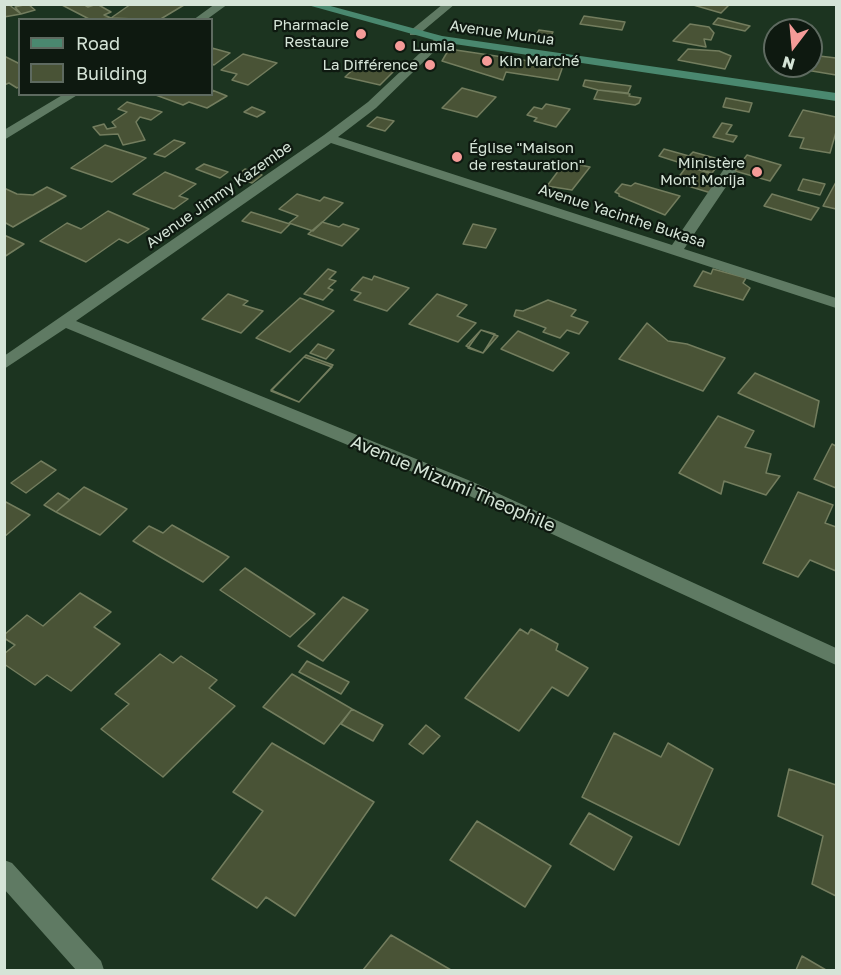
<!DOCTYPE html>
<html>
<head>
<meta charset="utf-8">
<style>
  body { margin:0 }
  #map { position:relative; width:841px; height:975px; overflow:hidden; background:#1c3420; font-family:"Golos Text",sans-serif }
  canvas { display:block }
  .frame { position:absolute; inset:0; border:6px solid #d5e4d7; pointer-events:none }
  .legend { position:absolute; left:18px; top:18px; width:195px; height:78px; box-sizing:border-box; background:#0e1910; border:2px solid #5e6a60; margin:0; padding:8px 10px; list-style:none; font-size:18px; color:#d5e4d7 }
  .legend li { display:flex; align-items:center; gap:12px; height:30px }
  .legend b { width:30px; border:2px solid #5e6a60 }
  .north { position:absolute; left:763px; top:18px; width:60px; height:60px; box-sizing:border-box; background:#0e1910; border:2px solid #5e6a60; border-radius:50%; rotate:196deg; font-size:16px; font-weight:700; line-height:24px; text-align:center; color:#d5e4d7 }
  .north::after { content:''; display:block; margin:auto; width:21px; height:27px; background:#f59b98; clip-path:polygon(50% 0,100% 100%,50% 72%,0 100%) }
</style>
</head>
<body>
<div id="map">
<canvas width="841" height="975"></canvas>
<div class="frame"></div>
<ul class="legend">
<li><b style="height:8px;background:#4a886f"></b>Road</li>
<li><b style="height:16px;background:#495336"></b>Building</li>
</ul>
<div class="north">N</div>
</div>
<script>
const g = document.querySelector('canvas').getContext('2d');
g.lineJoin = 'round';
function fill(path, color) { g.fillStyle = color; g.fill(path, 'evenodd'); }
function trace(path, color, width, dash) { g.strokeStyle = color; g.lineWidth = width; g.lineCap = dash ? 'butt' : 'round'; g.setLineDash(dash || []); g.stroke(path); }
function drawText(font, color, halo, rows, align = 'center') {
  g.font = font + ' "Golos Text",sans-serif'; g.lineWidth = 4.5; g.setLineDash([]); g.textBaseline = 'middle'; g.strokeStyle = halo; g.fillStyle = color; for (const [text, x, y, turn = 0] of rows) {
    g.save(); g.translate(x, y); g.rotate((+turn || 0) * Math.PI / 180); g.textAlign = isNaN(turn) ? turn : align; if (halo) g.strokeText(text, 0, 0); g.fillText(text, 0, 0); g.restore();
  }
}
const building = new Path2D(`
  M4 4H8L21 14 4 17Z
  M28 4 35 10 21 14 15 7Z
  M83 4 88 7 97 4 111 12 104 15 111 18 91 20 62 5Z
  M131 4H183L184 5 159 20 111 18Z
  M690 4H726L729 5 721 13Z
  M584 16 625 22 622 30 580 24Z
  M718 18 750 26 745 31 713 24Z
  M690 24 709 27 714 33 711 40 704 39 706 47 673 41Z
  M539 30 553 32 547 43 532 41Z
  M212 48 230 53 214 65 212 64Z
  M449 49 563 66 558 80 506 72 503 80 442 61Z
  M688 49 719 51 731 56 725 69 678 60Z
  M243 54 277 63 248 85 232 80 237 74 221 70Z
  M811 55 836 58V75L788 67 811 66Z
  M4 56 20 64V86L17 88 9 83 4 85Z
  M373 61 398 67 380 85 345 77 359 64 368 66Z
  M585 80 631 86 628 93 598 90 583 86Z
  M462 88 496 97 477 117 442 108Z
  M212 90 227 96 207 108 189 102 183 105 153 94H212Z
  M598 90 630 94 629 96 641 98 639 103 635 105 594 99Z
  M726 98 752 103 749 112 723 107Z
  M127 102 162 112 151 120 140 117 136 122 145 140 123 145 118 134 100 135 93 127 104 124 107 129 116 127 112 122 127 112 118 109Z
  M546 104 570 109 556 127 534 121 537 118 527 115 534 107 542 109Z
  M252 107 265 112 257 117 244 112Z
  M803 110 836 117V132L830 153 800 148 804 138 789 136Z
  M377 117 394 121 385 131 367 126Z
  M722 123 732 125 726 134 737 136 733 142 713 137Z
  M174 140 185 143 165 157 154 154Z
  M105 145 146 158 112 182 71 168Z
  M664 149 689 156 693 152 722 160 712 173 659 156Z
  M747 155 781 165 770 181 735 171Z
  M565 162 590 167 572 190 547 186Z
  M204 164 228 172 220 178 196 169Z
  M687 166 712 174 707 180 718 184 711 193 675 182Z
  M245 169 262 175 252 183 235 177Z
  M165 172 196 184 179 196 188 199 174 209 133 194Z
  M803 179 825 184 820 195 798 190Z
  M836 182V209L823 206Z
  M635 183 680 196 665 215 619 196V194L615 192 622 184 631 186Z
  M47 187 66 196 13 227 4 222V188L17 194 33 195Z
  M297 194 320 201 324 197 343 203 313 231 289 223 298 216 279 209Z
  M772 194 819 208 811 220 764 206Z
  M108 211 149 229 128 243 119 239 86 262 40 241 67 223 81 229Z
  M251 212 290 224 281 233 242 221Z
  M322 222 339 227 343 224 359 229 342 246 308 234Z
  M473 224 496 229 486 248 463 244Z
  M4 235 24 244 4 257Z
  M328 269 336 272 329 279 336 281 328 288 333 290 323 300 304 294Z
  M713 269 746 278 743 283 750 288 743 300 694 286 703 271 711 274Z
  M374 276 409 288 387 311 354 300 361 293 351 290 363 277 372 280Z
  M228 294 248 301 243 305 263 311 241 333 202 319Z
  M437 294 467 305 457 316 476 323 458 342 409 324Z
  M300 298 334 311 290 352 256 338Z
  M548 300 576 310 571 316 588 322 579 334 567 330 560 338 543 332 546 328 514 316 516 310 523 311Z
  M647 323 668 341 687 344 725 358 703 391 619 359Z
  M481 330 498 336 483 353 466 346Z
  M481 330 495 334 483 353 468 348Z
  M518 331 569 353 553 371 501 349Z
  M318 344 334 350 326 359 310 353Z
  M306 355 333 365 299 402 271 390Z
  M304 357 332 367 299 402 271 391Z
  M755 373 819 401 814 427 738 393Z
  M718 416 754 431 745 447 771 454 766 473 780 476 766 495 724 481 721 494 679 473Z
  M832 444 836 446V488L814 479Z
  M41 461 56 470 26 493 11 483Z
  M84 487 127 509 100 535 56 512Z
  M798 492 833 505 825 523 836 527V571L810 560 798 577 763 563Z
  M58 493 70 500 56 512 44 505Z
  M4 501 30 515 4 537Z
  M172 525 229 557 203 582 133 541 149 526 163 533Z
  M245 568 315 614 290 637 220 590Z
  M80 593 111 612 94 627 120 644 71 691 47 675 35 685 4 664V654L15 645 4 638V635L27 615 43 626Z
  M343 597 368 610 323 661 298 646Z
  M520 629 528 634 531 629 558 644 556 650 588 668 568 696 552 687 519 731 465 698Z
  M160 654 173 663 181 656 217 680 209 688 235 706 163 777 101 729 129 704 115 694Z
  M307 661 349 682 341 694 299 672Z
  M292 674 352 709 324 744 263 707Z
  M352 709 383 725 373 741 341 724Z
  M426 725 440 736 423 754 409 744Z
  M614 733 661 757 668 743 713 769 679 845 582 797Z
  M272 743 374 802 295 916 266 897 257 908 212 879 263 811 233 792Z
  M789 769 836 785V896L812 884 823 836 778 816Z
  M589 813 632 837 614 870 570 844Z
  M477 821 551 866 525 907 450 860Z
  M391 935 451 970H363Z
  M802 956 826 970H796Z`);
fill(building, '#495336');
trace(building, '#737d5e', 1.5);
fill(new Path2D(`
  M215 4H228L206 20H193Z
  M443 4H455L418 35H410V31Z
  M441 36 447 39 445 41 376 108 338 137 672 245 724 169H734L736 172 684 249 836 298V308L331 143 76 321 473 482 836 648V665L461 492 66 328 4 369V356L324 135 368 102 437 37Z
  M64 94H79L4 140V130Z
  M4 860 12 863 101 961 104 970H76L4 889Z`), '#5f7a63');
fill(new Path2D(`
  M304 4H323L442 36 836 93V101L441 42Z`), '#4a886f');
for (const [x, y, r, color] of [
  [361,34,6,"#f59b98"],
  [400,46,6,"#f59b98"],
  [487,61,6,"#f59b98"],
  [430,65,6,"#f59b98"],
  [457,157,6,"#f59b98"],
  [757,172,6,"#f59b98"]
]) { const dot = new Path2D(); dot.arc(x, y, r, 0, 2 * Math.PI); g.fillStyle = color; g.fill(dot); trace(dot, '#0e1910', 2); }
drawText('15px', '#d5e4d7', '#0e1910', [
  ["Pharmacie",349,25],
  ["Restaure",349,42],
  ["Lumia",412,46,"left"],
  ["Kin Marché",499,61,"left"],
  ["La Différence",418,65],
  ["Église \"Maison",469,148,"left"],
  ["de restauration\"",469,165,"left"],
  ["Ministère",745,163],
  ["Mont Morija",745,180]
], 'right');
drawText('15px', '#d5e4d7', '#0e1910', [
  ["Avenue Munua",502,33,8],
  ["Avenue Jimmy Kazembe",219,195,-35],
  ["Avenue Yacinthe Bukasa",622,216,18]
]);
drawText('18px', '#d5e4d7', '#0e1910', [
  ["Avenue Mizumi Theophile",453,484,23]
]);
</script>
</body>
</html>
